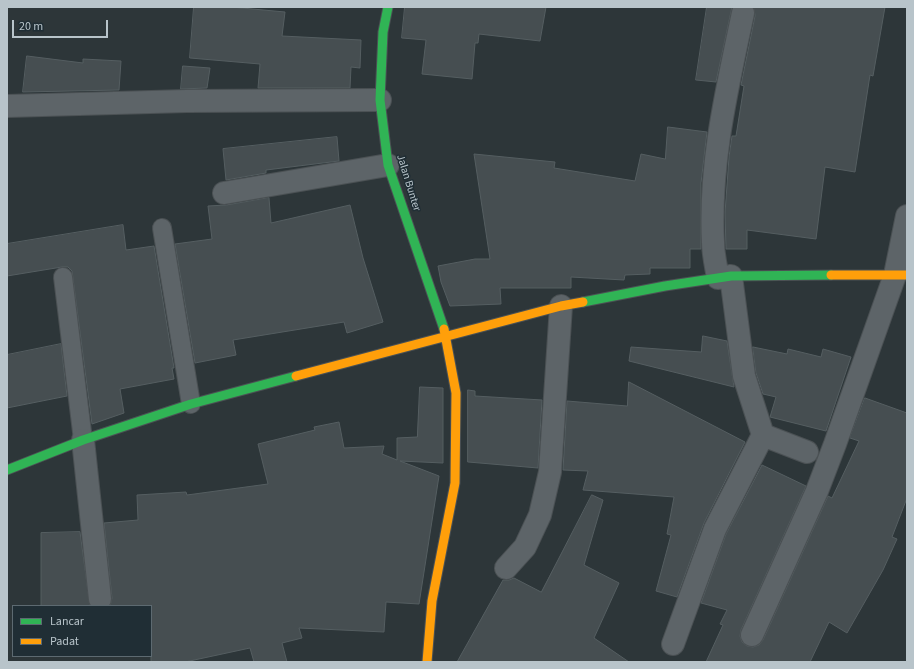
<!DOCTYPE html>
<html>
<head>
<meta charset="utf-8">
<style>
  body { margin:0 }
  #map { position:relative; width:914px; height:669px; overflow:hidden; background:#2d3639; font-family:"Source Sans 3",sans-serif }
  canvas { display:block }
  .frame { position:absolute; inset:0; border:8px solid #b8c4ca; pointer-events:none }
  .legend { position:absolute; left:12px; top:605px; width:140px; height:52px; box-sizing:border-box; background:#202e35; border:1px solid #5d6a71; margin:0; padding:5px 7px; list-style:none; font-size:12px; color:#b8c4ca }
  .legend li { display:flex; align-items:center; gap:8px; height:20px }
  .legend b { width:20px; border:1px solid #5d6a71 }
  .scale { position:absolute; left:12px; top:20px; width:96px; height:18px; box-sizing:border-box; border:2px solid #b8c4ca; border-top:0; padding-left:5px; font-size:12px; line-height:14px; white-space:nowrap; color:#b8c4ca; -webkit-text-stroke:3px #202e35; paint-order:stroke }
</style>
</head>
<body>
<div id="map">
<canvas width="914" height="669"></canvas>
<div class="frame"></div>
<ul class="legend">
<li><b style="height:5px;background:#30b455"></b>Lancar</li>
<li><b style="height:5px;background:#ff9f0a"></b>Padat</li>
</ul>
<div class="scale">20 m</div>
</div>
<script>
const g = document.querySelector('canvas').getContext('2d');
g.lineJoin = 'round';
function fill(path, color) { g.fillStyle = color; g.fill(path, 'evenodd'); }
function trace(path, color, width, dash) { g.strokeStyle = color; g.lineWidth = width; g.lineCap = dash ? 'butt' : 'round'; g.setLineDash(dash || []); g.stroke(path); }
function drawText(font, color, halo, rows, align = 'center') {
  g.font = font + ' "Source Sans 3",sans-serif'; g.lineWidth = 3; g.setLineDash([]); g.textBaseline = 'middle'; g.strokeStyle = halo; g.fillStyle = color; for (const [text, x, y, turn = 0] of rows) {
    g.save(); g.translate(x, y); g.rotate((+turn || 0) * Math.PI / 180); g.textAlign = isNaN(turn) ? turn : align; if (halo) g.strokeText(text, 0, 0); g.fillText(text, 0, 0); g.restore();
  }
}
const building = new Path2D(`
  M194 7H231L285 12 282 36 361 40 360 68 351 67 350 88H258L260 64 190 58Z
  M405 7H546L540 41 479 34 478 43H475L472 79 422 74 426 40 402 38Z
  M707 7H732L716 82 696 80Z
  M754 7H885L873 76 870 75 855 172 825 167 816 239 747 230V249H726L725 213 729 157 732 136H736L744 86 741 85 755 16Z
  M27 56 83 63V59L121 61 119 90 23 92Z
  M183 66 210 68 207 88 181 89Z
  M668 127 707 132 701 183V249H690V268H650V274L625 275 624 280 571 277V288H500L501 304 450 306 441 282 438 266 475 259H490L474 154 555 162 554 168 635 181 641 154 665 159Z
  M337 137 339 161 266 170V173L226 180 223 149Z
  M269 198 271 223 350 205 363 258 383 322 347 333 344 322 233 340 236 355 195 363 175 244 212 239 208 206 226 205Z
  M123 225 126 250 154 246 174 368H172L174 379 120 389 124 413 92 424 72 271 68 267H62L7 276V244Z
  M703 336 727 341 734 387 629 361 631 347 701 352Z
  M61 344 67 396 7 408V355Z
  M753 347 787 354 788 349 821 357 823 349 851 357 826 431 770 417 776 397 763 394 756 373Z
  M629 382 745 442 704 523 677 597 656 591 671 535 667 534 674 497 583 490 588 471 563 470 567 401 627 406Z
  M420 387 443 388V463L400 461 439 476 419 604 386 602 384 632 299 628 302 638 282 643 287 662H254L250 648 185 662H151V606H110L112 598 104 523 138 520 137 495 186 492 187 495 268 484 258 444 315 430 314 427 339 422 344 448 384 446 382 454 397 460V438L417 437Z
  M468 390 475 391V396L542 400 538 468 468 462Z
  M865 398 907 413V498L892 537 897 539 883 570 847 633 829 622 810 662H706L723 625 720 624 727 610 701 603 726 534 762 465 806 486 741 630 740 636 742 642 747 646 753 647 759 645 763 640 828 496 832 498 859 441 850 438Z
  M592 495 603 500 584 565 619 583 594 638 629 662H457L503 580H509L514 578 541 592Z
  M80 532 90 606H41V533Z`);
fill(building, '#464e51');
trace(building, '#555e61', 1);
const lane = new Path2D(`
  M162 228 191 404
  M63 277 83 440`);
const street = new Path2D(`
  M7 106 187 101 380 100
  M224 193 388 165
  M731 276 744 376 763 435
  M718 278C716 266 713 254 713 242 709 164 727 89 743 13
  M83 440 100 599
  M506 568 525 547 540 515 550 472 561 306
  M752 635 817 491 835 444 895 275 907 216
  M673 644 715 529 763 435 807 452`);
const fast = new Path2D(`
  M388 7 383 32 380 100 388 165 444 329
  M583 302 665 286 731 276 831 275
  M7 470 83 440 191 404 296 376`);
const slow = new Path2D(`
  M831 275H907
  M296 376 561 306 583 302
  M427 662 432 601 455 483 456 393 444 329`);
trace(lane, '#4b5154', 20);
trace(street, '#4b5154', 24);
trace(fast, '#4b5154', 11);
trace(slow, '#4b5154', 11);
trace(lane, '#5d6468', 18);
trace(street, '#5d6468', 22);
trace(fast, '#30b455', 9);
trace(slow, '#ff9f0a', 9);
drawText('11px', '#b8c4ca', '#202e35', [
  ["Jalan Bunter",408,183,73]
]);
</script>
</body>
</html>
